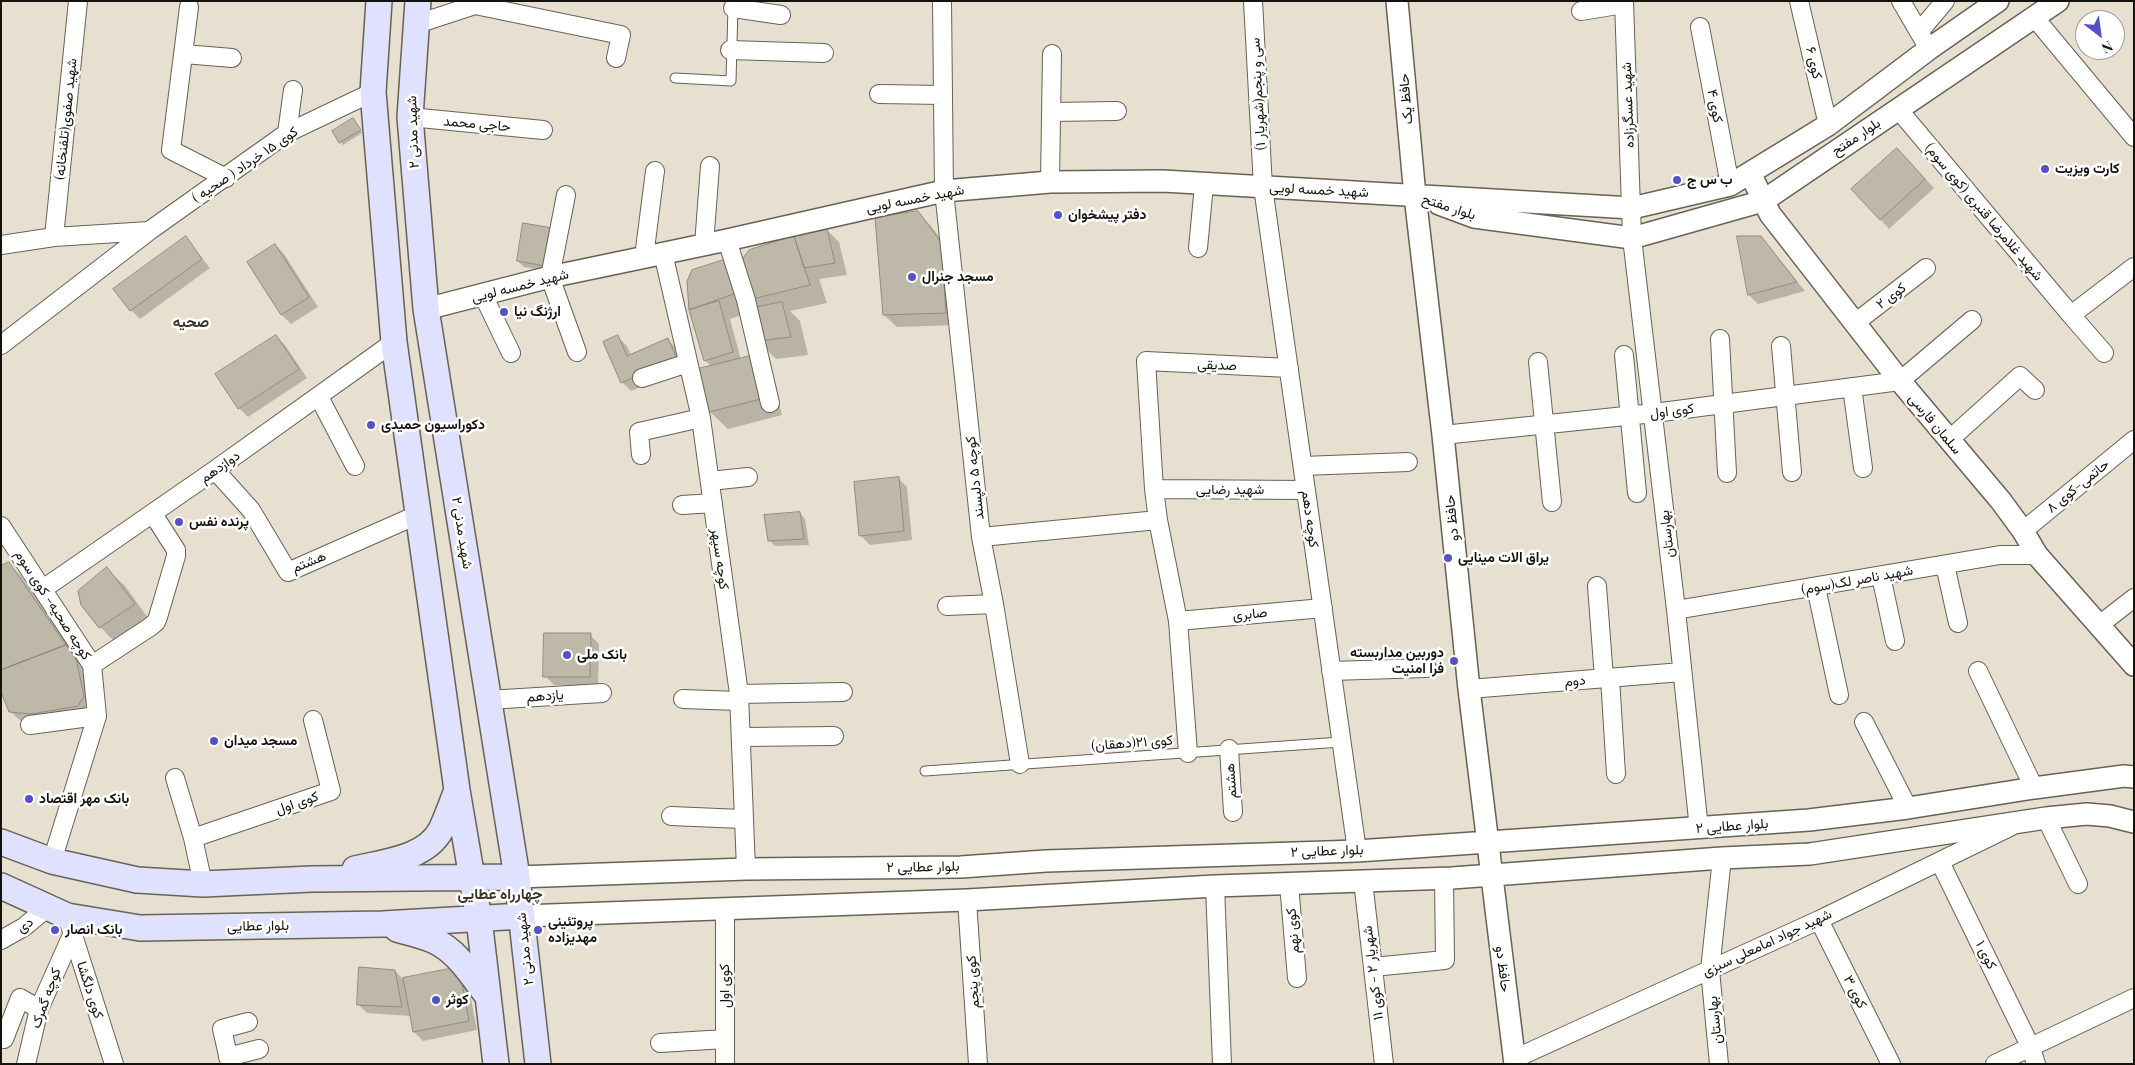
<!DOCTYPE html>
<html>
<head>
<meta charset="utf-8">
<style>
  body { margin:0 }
  #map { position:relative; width:2135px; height:1065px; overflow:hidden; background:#e7e0d0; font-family:"Playfair Display",serif }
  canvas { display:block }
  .frame { position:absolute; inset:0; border:2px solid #14120c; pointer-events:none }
  .north { position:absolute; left:2075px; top:10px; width:50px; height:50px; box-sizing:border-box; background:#fff; border:1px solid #a1a09e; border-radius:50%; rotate:150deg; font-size:14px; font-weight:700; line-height:20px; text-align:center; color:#14120c }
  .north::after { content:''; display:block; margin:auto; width:18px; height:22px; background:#5651c8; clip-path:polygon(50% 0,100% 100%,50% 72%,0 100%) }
</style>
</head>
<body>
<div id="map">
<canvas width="2135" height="1065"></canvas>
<div class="frame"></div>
<div class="north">N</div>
</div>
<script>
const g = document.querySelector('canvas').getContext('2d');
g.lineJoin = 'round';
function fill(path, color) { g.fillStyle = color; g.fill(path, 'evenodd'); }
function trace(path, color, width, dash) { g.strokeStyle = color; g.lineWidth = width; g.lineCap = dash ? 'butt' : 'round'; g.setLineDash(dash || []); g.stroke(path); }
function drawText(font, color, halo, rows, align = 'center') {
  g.font = font + ' "Playfair Display",Vazirmatn,serif'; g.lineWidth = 5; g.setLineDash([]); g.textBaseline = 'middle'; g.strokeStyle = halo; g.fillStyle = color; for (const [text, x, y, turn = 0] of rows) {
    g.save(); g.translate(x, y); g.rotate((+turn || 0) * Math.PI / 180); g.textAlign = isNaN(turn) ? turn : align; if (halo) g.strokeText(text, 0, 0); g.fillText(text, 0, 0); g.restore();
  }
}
fill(new Path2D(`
  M353 119 362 133 343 145 334 132Z
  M1906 158 1934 188 1889 229 1853 189Z
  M918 212 930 225 953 255 958 325 897 327 884 315Z
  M552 229V271L524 267 518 261Z
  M827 230 839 242 847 275 819 279 827 303 790 311 800 321 808 355 776 359 758 341 751 312 730 319 741 360 772 374 782 415 728 429 710 412 712 367 705 360 691 310 688 281 747 280ZM751 301 758 308 753 309Z
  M1739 237H1761L1805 291 1758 304 1749 295Z
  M186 238 210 268 140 319 131 310Z
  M275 245 284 254 318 307 291 324 282 315 248 262Z
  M276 336 285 345 307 378 248 417 239 408Z
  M618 337 627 346 631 355 668 340 677 349 685 368 631 391 622 382Z
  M898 478 907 487 912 540 870 545 861 536Z
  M800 513 805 519 809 545 775 546 769 540Z
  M9 564 21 576 83 665 96 723 29 729 10 711Z
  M107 569 125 586 151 622 118 645 100 627Z
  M590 635 599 644 598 686 554 685 545 676Z
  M458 969 467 978 477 1030 423 1041 414 1032 411 1016 367 1013 358 1004 395 971 403 979Z`), '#0003');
const building = new Path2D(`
  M353 118 361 130 339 143 332 131Z
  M1897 148 1925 179 1880 220 1851 189Z
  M918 211 941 242 946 313 883 315 875 218Z
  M523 223 553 228 546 266 517 261Z
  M827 229 835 263 804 268 794 236Z
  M186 236 202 259 130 311 113 289Z
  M794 236 810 285 748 300 743 258 749 250Z
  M1737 236H1761L1797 282 1748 295Z
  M275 244 309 297 281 315 247 262Z
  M727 259 736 293 689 310 687 281 692 270Z
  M719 301 733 352 704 361 689 310Z
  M782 302 791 337 757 341 749 309Z
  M276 335 299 369 238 409 215 374Z
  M618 335 627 356 668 338 677 359 621 383 603 342Z
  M754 355 765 398 709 412 698 369Z
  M899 477 904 531 859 536 854 482Z
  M800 512 804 539 768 541 764 515Z
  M9 562 66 645 1 670V566Z
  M107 567 135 604 99 628 81 605 78 591Z
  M544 633H591L590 677H543Z
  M66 645 76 659 84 696 78 706 31 714 9 712 1 692V670Z
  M359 967 395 970 402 1007 357 1005Z
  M459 967 469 1021 413 1032 403 978Z`);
fill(building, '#beb8a8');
trace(building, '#918b7c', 1);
const service = new Path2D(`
  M675 78 731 81 733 7
  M925 771 1341 742`);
const minor = new Path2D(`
  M942 1 944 191 981 537 994 604 1020 764
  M1253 1 1263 187 1357 851
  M1624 1 1632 238 1676 610 1699 829
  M1799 1 1828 125
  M1901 1 1919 32
  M475 5 621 35 616 58
  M189 7 171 150 226 178
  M733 8 781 15
  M1581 11 1624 4
  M2034 17 2134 137
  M417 24 475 5 478 1
  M1700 27 1730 185
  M1929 49 1919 32 1945 1
  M730 50 824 53
  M184 54 232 58
  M879 94 943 95
  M1898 109 2071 315 2134 267
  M1051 112 1117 111
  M410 117 543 130
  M287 133 293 90
  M1050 182 1052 54
  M566 195 550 277 577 352
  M54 237 78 1
  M727 240 746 300 770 403
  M1 245 54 237 149 231
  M704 245 710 166
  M1198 248 1204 185
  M663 253 701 418 739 694 746 869
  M644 257 655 171
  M483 295 511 353
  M2071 315 2104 353
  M1855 323 1926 268
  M1720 339 1727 473
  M1 345 149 231 287 133 373 92
  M1781 346 1792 472
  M1624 355 1637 493
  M1538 362 1552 502
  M642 378 688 363
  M1852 387 1863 468
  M319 397 355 466
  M1443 435 1654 413 1900 381 1972 320
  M1949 440 2020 376 2035 390
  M641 455 639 432 701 418
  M1303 466 1408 462
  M215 470 251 510 288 572 417 515
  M710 481 748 477
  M1154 489 1306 490
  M682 505 713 503
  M1158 520 1154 489 1146 361 1289 368
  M1 526 92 665 97 716 52 861
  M2023 531 2134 440
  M981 537 1158 520 1178 621 1188 753
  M1945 565 1958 623
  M1881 576 1895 641
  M1597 586 1604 678
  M1816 587 1839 695
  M43 589 215 470 394 342
  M947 606 994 604
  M1676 610 2000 555H2037
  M1178 621 1323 608
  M2098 626 2134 598
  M92 665 150 627 156 622 158 617 176 556V550L153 514
  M1331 671 1427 668
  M1978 671 2034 788
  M1610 678 1616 774
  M1469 689 1682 672
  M739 694 843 692
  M683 699 739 701
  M488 700 602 693
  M1864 722 1908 808
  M30 725 97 716
  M742 737 834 736
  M1229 749 1233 812
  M175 778 193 838 203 884
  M671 816 742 819
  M2046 818 2078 884
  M193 838 331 791 313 720
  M1940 862 2031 1048 2036 1064
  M1363 881 1384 1064
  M1289 884 1297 978
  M1215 886 1222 1064
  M967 900 978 1064
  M67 916 114 1064
  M1819 920 1891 1064
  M1 940 24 927 48 907
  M1373 967 1445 960 1444 878
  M4 1039 20 998 39 1009
  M660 1043 725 1039
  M228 1057 259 1049
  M1514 1059 1819 920 2010 827
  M26 1064 39 1009 72 935
  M230 1064 222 1029 248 1022
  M725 1064V908
  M1719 1064 1710 970 1722 858
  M1995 1064 2134 998`);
const tertiary = new Path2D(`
  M1397 1 1415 196 1443 435 1469 689 1515 1064
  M1750 173 1770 214 1900 381 2001 501 2023 531 2037 555 2134 665
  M1439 204 1474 217 1632 238 1763 201 2058 1
  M426 309 550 277 727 240 944 191 1050 182 1163 181 1632 208 1730 185 1828 125 1929 49 1998 1
  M517 877 746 869 961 867 1046 861 1357 851 1809 820 1908 808 2034 788 2124 776 2134 777
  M522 916 967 900 1215 886 1452 878 1722 858 1810 854 2046 818 2087 814 2110 816 2134 822`);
const secondary = new Path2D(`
  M379 1 373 92 394 342 457 790 479 919 496 1064
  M418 1 410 117 426 309 517 877 538 1064
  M1 842 52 861 137 880 203 884 312 879 517 877
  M355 869C384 862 425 859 441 830 447 817 452 803 457 790
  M1 886 67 916 140 928 383 924 522 916
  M397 929C410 933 424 936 435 941 458 952 472 976 487 995`);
trace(service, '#676254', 11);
trace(minor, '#676254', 20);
trace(tertiary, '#676254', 24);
trace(secondary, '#676254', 28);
trace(service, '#fff', 9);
trace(minor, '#fff', 18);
trace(tertiary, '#fff', 21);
trace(secondary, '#dfe1ff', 25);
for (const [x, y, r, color] of [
  [2045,169,5,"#5651c8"],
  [1677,180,5,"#5651c8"],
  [1058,215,5,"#5651c8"],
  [912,277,5,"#5651c8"],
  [504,312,5,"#5651c8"],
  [371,425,5,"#5651c8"],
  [179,522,5,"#5651c8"],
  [1448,558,5,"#5651c8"],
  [567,655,5,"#5651c8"],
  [1454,661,5,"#5651c8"],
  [214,741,5,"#5651c8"],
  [29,799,5,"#5651c8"],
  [55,930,5,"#5651c8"],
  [538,930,5,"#5651c8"],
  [436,1000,5,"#5651c8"]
]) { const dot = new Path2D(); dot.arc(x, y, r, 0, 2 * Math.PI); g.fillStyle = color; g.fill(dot); trace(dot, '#fff', 2); }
drawText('14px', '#14120c', '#fff', [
  ["کوی ۶",1814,63,77],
  ["سی و پنجم(شهریار ۱)",1258,94,-93],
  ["حافظ یک",1406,99,-95],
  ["شهید عسگرزاده",1628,105,-92],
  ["کوی ۴",1715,106,79],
  ["شهید صفوی(تلفنخانه)",66,119,-84],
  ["حاجی محمد",477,124,5],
  ["شهید مدنی ۲",413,132,-92],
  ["بلوار مفتح",1856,137,-34],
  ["کوی ۱۵ خرداد ( صحیه )",245,165,-34],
  ["شهید خمسه لویی",1319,190,3],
  ["شهید خمسه لویی",915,199,-11],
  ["بلوار مفتح",1449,207,18],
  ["شهید غلامرضا قنبری (کوی سوم)",1984,212,50],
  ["شهید خمسه لویی",520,286,-14],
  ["کوی ۲",1891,296,-37],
  ["صدیقی",1217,365,2],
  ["کوی اول",1672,411,-7],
  ["سلمان فارسی",1935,424,50],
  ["دوازدهم",220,467,-35],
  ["کوچه ۵ دلپسند",975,478,-96],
  ["حاتمی-کوی ۸",2078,486,-39],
  ["شهید رضایی",1230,490],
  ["حافظ دو",1452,518,-96],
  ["کوچه دهم",1310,519,82],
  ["شهید مدنی ۲",462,533,81],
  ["بهارستان",1667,534,-97],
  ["کوچه سپهر",720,559,82],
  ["هشتم",309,562,-22],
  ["شهید ناصر لک(سوم)",1857,580,-10],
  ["کوچه صحیه- کوی سوم",53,605,57],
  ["صابری",1250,614,-5],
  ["دوم",1575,681,-5],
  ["یازدهم",545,696,-4],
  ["کوی ۲۱(دهقان)",1132,743,-4],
  ["هشتم",1231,781,-94],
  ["کوی اول",297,803,-19],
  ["بلوار عطایی ۲",1732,826,-4],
  ["بلوار عطایی ۲",1327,851,-2],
  ["بلوار عطایی ۲",923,867,-1],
  ["دی",25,925,-35],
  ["بلوار عطایی",258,926,-1],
  ["کوی نهم",1293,931,-95],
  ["شهید جواد امامعلی سبزی",1767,943,-25],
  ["شهید مدنی ۲",525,949,-96],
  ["کوی ۱",1986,955,64],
  ["حافظ دو",1503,969,83],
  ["شهریار ۲ - کوی ۱۱",1373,973,-97],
  ["کوی پنجم",973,982,-94],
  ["کوی اول",725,986,-90],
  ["کوی دلگشا",90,990,72],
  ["کوی ۳",1855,992,63],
  ["کوچه گمرک",46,998,-70],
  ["بهارستان",1715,1020,-96]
]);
drawText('bold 14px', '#14120c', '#fff', [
  ["کارت ویزیت",2055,169],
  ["ب س ج",1687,180],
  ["دفتر پیشخوان",1068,215],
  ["مسجد جنرال",922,277],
  ["ارژنگ نیا",514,312],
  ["دکوراسیون حمیدی",381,425],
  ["پرنده نفس",189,522],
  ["یراق الات مینایی",1458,558],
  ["دوربین مداربسته",1444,653,"right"],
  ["فرا امنیت",1444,669,"right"],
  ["بانک ملی",577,655],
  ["مسجد میدان",224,741],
  ["بانک مهر اقتصاد",39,799],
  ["پروتئينی",548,922],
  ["مهديزاده",548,938],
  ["بانک انصار",65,930],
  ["کوثر",446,1000]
], 'left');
drawText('bold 15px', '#3a3528', '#fff', [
  ["صحیه",191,322],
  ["چهارراه عطایی",500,894]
]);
</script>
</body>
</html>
